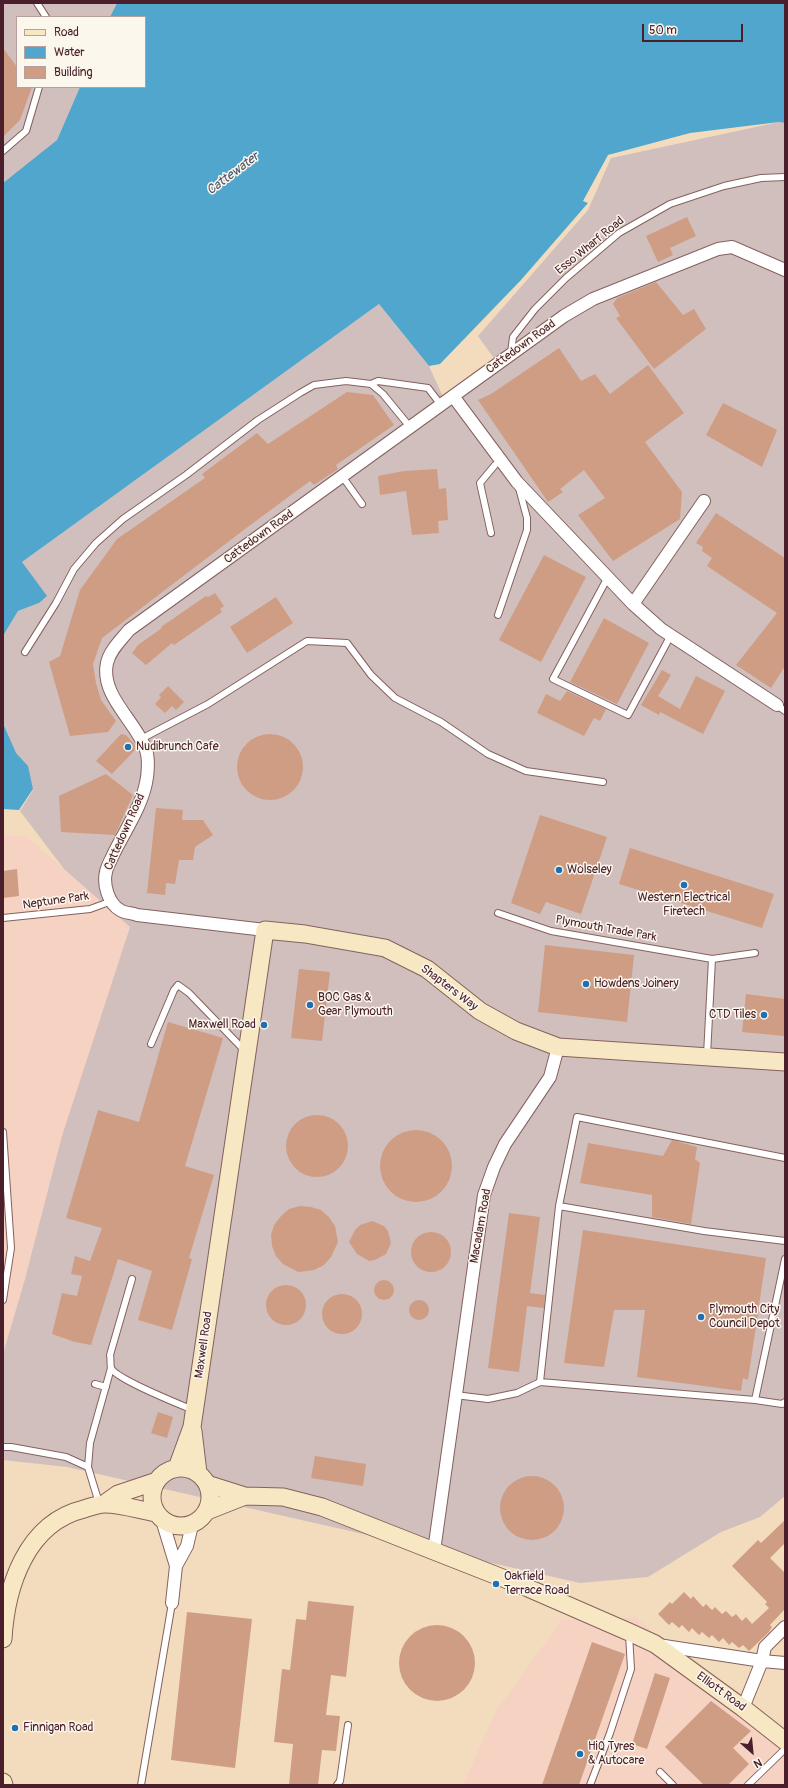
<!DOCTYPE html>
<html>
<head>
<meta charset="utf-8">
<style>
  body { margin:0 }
  #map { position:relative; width:788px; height:1788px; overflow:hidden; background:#f3dcbe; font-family:Pangolin,sans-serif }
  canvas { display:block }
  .frame { position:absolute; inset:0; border:4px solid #4a1f2b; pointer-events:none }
  .legend { position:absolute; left:16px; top:16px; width:130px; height:72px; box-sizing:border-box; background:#fbf7ec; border:1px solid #b4a19f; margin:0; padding:5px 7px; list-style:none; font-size:12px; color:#4a1f2b }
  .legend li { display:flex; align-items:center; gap:8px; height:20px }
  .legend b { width:20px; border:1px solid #b4a19f }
  .north { position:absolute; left:732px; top:1732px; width:40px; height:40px; -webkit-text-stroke:3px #fbf7ec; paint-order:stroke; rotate:153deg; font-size:11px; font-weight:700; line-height:16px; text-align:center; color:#4a1f2b }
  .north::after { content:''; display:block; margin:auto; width:14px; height:18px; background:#4a1f2b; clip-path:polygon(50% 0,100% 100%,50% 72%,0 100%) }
  .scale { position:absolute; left:642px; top:24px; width:101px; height:18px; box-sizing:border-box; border:2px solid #4a1f2b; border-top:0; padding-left:5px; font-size:12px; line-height:14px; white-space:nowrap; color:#4a1f2b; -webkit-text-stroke:3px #fbf7ec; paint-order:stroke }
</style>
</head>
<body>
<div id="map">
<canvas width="788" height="1788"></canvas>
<div class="frame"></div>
<ul class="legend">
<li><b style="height:5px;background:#f7e8c3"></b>Road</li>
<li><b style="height:11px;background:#51a6cd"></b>Water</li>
<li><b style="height:11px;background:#ce9d84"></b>Building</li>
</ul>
<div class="north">N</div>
<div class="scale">50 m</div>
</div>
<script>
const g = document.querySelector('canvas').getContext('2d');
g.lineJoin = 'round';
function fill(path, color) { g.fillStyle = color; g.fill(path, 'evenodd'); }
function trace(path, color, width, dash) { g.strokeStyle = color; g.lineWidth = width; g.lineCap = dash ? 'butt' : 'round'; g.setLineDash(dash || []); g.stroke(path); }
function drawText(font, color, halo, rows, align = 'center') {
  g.font = font + ' Pangolin,sans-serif'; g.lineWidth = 3; g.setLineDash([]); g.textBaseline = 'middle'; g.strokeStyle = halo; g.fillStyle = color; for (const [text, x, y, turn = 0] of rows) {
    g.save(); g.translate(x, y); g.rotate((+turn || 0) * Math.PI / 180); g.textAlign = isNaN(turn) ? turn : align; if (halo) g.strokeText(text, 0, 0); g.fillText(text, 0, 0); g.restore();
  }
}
fill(new Path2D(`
  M3 836H26L130 926 3 1354Z
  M637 1618 785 1748V1785H463L496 1711 562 1620Z`), '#f5d2c2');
fill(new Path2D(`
  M3 3H117L110 17H17V87H80L57 140 3 183Z
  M779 122 785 123V1496L760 1517 721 1532 648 1577 580 1583 67 1467 3 1460V1354L25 1279 62 1136 130 927 64 869 20 811 33 790 27 766 16 754 3 722V636L18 611 39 603 22 562 379 304 429 366 444 399 498 364 478 336 588 210 611 158Z`), '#d1bfbd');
fill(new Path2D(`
  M117 3H785V123L779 122 690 133 608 155 583 201 588 203 521 280 440 364 429 366 379 304 22 562 47 596 39 603 18 611 3 636V183L57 140 80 87H145V17H110Z
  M3 723 16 753 28 766 33 789 19 810 3 809Z`), '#51a6cd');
fill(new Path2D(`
  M3 48 17 67V87H32L20 120 3 137Z
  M687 217 696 236 670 248 673 255 658 262 646 236Z
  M656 282 683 315 694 309 706 329 654 369 616 318 620 316 613 304 617 298Z
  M559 348 581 381 595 374 610 394 648 365 684 413 645 442 682 492 680 519 613 561 578 515 605 498 584 470 560 489 563 492 548 502 478 400 491 394Z
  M347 392 373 395 394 425 336 465 338 469 314 485 310 481 245 529 102 638 93 664 96 683 101 700 116 721 108 732 70 736 49 662 60 656 80 590 117 539 205 478 202 474 257 433 268 444Z
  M723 403 777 430 762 467 706 435Z
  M437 469 439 489 446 488 448 520 438 521 439 533 412 535 406 491 380 495 378 476 404 471Z
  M716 513 785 558V666L771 688 736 665 777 613 707 566 712 558 702 551 703 547 696 543Z
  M544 555 586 577 541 662 499 640Z
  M215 593 224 606 220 609 222 612 174 645 172 643 146 665 132 653 138 645 162 628 161 627 206 596 208 597Z
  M276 597 293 623 247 653 230 627Z
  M604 618 649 643 617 704 570 682Z
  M662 670 671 675 658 696 680 709 696 676 725 691 703 734 660 712 659 715 641 705Z
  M168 686 184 702 176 710 172 706 165 713 155 704 161 697 159 695Z
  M567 691 606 709 600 721 594 718 584 736 537 713 546 694 560 701Z
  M121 734 126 735 135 745V750L112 774 96 761Z
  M237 767a33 33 0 1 1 66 0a33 33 0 1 1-66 0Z
  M106 774 133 795 115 835 61 832 59 796Z
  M156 808 183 810 182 820H203L213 835 195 847 193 860H179L175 884 166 883 165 895 147 893Z
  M540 815 607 837 581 914 546 902 540 914 511 903Z
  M630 848 774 894 762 928 619 884Z
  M17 869 19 896 3 898V871Z
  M545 945 634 955 627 1022 538 1012Z
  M299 969 330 972 322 1041 291 1038Z
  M746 994 785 999V1036L742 1032Z
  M168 1022 223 1038 185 1166 214 1175 189 1258 192 1259 172 1330 138 1320 152 1271 118 1259 91 1345 75 1342 52 1334 62 1293 77 1296 82 1276 71 1274 75 1256 90 1261 102 1228 66 1218 98 1110 139 1122Z
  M286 1146a31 31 0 1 1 62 0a31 31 0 1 1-62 0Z
  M380 1166a36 36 0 1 1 72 0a36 36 0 1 1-72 0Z
  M672 1140 697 1147 695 1159 700 1163 691 1224 652 1217V1195L580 1183 588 1143 663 1156Z
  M300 1206 311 1207 321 1210 329 1217 335 1226 338 1242 331 1257 324 1265 314 1270 298 1272 283 1264 276 1256 272 1246 271 1235 274 1225 281 1216 289 1209Z
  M509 1213 540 1217 530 1293 545 1295 544 1308 527 1306 519 1372 488 1368Z
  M372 1221 384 1226 388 1231 391 1243 386 1254 375 1260 369 1261 357 1254 349 1242 355 1230 360 1225Z
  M583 1230 766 1258 748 1380 743 1378 741 1391 637 1377 645 1310H614L604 1367 564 1363Z
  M411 1252a20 20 0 1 1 40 0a20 20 0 1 1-40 0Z
  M374 1290a10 10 0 1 1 20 0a10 10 0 1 1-20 0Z
  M266 1305a20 20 0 1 1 40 0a20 20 0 1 1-40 0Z
  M322 1314a20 20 0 1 1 40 0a20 20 0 1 1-40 0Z
  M409 1310a10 10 0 1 1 20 0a10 10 0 1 1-20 0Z
  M158 1412 173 1417 167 1438 151 1433Z
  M315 1456 366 1464 363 1486 311 1478Z
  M500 1508a32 32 0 1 1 64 0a32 32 0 1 1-64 0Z
  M785 1520V1543L770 1558 785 1573V1609L770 1625 772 1627 769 1632 749 1651 743 1645 739 1648 732 1642 729 1645 723 1638 719 1642 712 1635 709 1638 702 1632 699 1635 692 1628 689 1632 682 1625 679 1628 672 1622 669 1625 658 1614 670 1602 672 1604 684 1592 691 1599 693 1596 703 1607 706 1604 712 1610 715 1607 722 1614 726 1611 732 1617 736 1614 742 1621 746 1617 752 1624 769 1608 765 1604 767 1602 732 1566 758 1540 761 1543Z
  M308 1601 354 1606 346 1677 331 1675 326 1715 340 1716 336 1751 322 1750 318 1785H289L293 1744 274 1742 282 1669 290 1670 296 1619 306 1620Z
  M187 1612 252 1619 235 1768 171 1760Z
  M399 1663a38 38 0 1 1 76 0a38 38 0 1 1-76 0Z
  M592 1642 625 1654 579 1785H542Z
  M655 1673 670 1678 647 1749 632 1744Z
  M711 1701 751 1731 733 1748 749 1764 728 1785H704L665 1747Z`), '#ce9d84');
const lane = new Path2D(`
  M37 3 46 17
  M3 151 26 131 39 87
  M511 353 513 337 535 309 566 278 619 233 670 204 724 186 761 178 785 177
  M371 384 378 381 428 388 441 405
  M342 476 362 504
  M491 533 480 483 495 465 501 460
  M608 577 553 679 628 715 671 635
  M498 615 527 530V518L519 488
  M25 652 56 603 74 569 96 543 123 519 186 475 258 420 300 393 314 385 346 381 371 384 383 394 410 427
  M777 705 785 711
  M141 739 208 704 307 641 347 643 371 675 395 698 441 722 488 754 526 771 603 782
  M498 913 551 931 712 959 707 1055
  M3 918 90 909 112 901
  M712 959 755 953
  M151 1044 174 990 178 985 189 993 245 1051
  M3 1132 11 1248 3 1300
  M559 1206 704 1231 785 1241
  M132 1279 110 1355C111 1359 110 1364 111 1368 116 1379 179 1404 193 1410
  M540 1382 559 1206 577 1117 785 1158
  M95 1384 106 1387
  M455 1395 488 1399 517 1393 540 1382 755 1400 782 1404 785 1402
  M755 1400 785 1259
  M3 1447H11L66 1457 88 1467 99 1503
  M88 1467 90 1443 111 1368
  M660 1772 673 1785
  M141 1785 172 1603
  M337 1785 340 1781 348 1725
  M590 1785 610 1733 631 1669 629 1634
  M748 1785 785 1749`);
const street = new Path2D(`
  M453 396 517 482 633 604 661 629 777 705
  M633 604 704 501
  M265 930 137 915C132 913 124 913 120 910 108 903 103 884 106 872 107 866 111 860 113 855 124 832 141 808 146 783 148 774 149 759 146 750 136 721 100 696 107 663 110 650 121 640 129 630L564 316 593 299 718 249 732 247 785 270
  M162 1520 176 1566
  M434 1551 484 1195 494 1167 505 1144 550 1077 558 1047
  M172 1603 176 1566 187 1546 192 1525
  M658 1645 762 1661 785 1663
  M743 1708 762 1661 765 1647 785 1627`);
const secondary = new Path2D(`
  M193 1431 198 1473
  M152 1497a29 29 0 1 1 58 0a29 29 0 1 1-58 0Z
  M177 1468 192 1427 265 930 305 934 385 948 427 969 480 1011 516 1031 558 1047 785 1062
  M207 1484 245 1496 283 1497 322 1507 528 1588 629 1632 655 1644 743 1708 785 1741
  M104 1504 118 1494 157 1481
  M207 1511 245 1496
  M3 1639C6 1587 26 1523 84 1509 90 1507 98 1504 105 1504 121 1504 139 1510 156 1513
  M3 1782 4 1785`);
trace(lane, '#85615e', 8);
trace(street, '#85615e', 14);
trace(secondary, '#85615e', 19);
trace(lane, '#fff', 6);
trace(street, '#fff', 12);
trace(secondary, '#f7e8c3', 17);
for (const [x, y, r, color] of [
  [128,747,4,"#1f6fb2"],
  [559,870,4,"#1f6fb2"],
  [684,885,4,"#1f6fb2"],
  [586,984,4,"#1f6fb2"],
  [310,1005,4,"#1f6fb2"],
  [764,1015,4,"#1f6fb2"],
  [264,1025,4,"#1f6fb2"],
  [701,1317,4,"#1f6fb2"],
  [496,1584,4,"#1f6fb2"],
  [15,1728,4,"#1f6fb2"],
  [580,1754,4,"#1f6fb2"]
]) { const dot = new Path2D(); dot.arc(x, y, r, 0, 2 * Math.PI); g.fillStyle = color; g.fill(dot); trace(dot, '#fbf7ec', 1.5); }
drawText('12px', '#4a1f2b', '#fbf7ec', [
  ["Esso Wharf Road",590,246,-39],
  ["Cattedown Road",521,347,-36],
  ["Cattedown Road",259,537,-36],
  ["Cattedown Road",125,832,-66],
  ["Neptune Park",56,901,-8],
  ["Plymouth Trade Park",606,929,10],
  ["Shapters Way",449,988,37],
  ["Macadam Road",481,1226,-80],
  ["Maxwell Road",204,1345,-82],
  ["Elliott Road",721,1692,36]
]);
drawText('12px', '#4a1f2b', '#fbf7ec', [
  ["Nudibrunch Cafe",136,747],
  ["Wolseley",567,870],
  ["Western Electrical",684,898,"center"],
  ["Firetech",684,912,"center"],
  ["Howdens Joinery",594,984],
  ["BOC Gas &",318,998],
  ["Gear Plymouth",318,1012],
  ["CTD Tiles",756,1015,"right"],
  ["Maxwell Road",256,1025,"right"],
  ["Plymouth City",709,1310],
  ["Council Depot",709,1324],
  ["Oakfield",504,1577],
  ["Terrace Road",504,1591],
  ["Finnigan Road",23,1728],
  ["HiQ Tyres",588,1747],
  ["& Autocare",588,1761]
], 'left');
drawText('italic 13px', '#4d556c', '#fbf7ec', [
  ["Cattewater",233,174,-37]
]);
</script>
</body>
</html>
